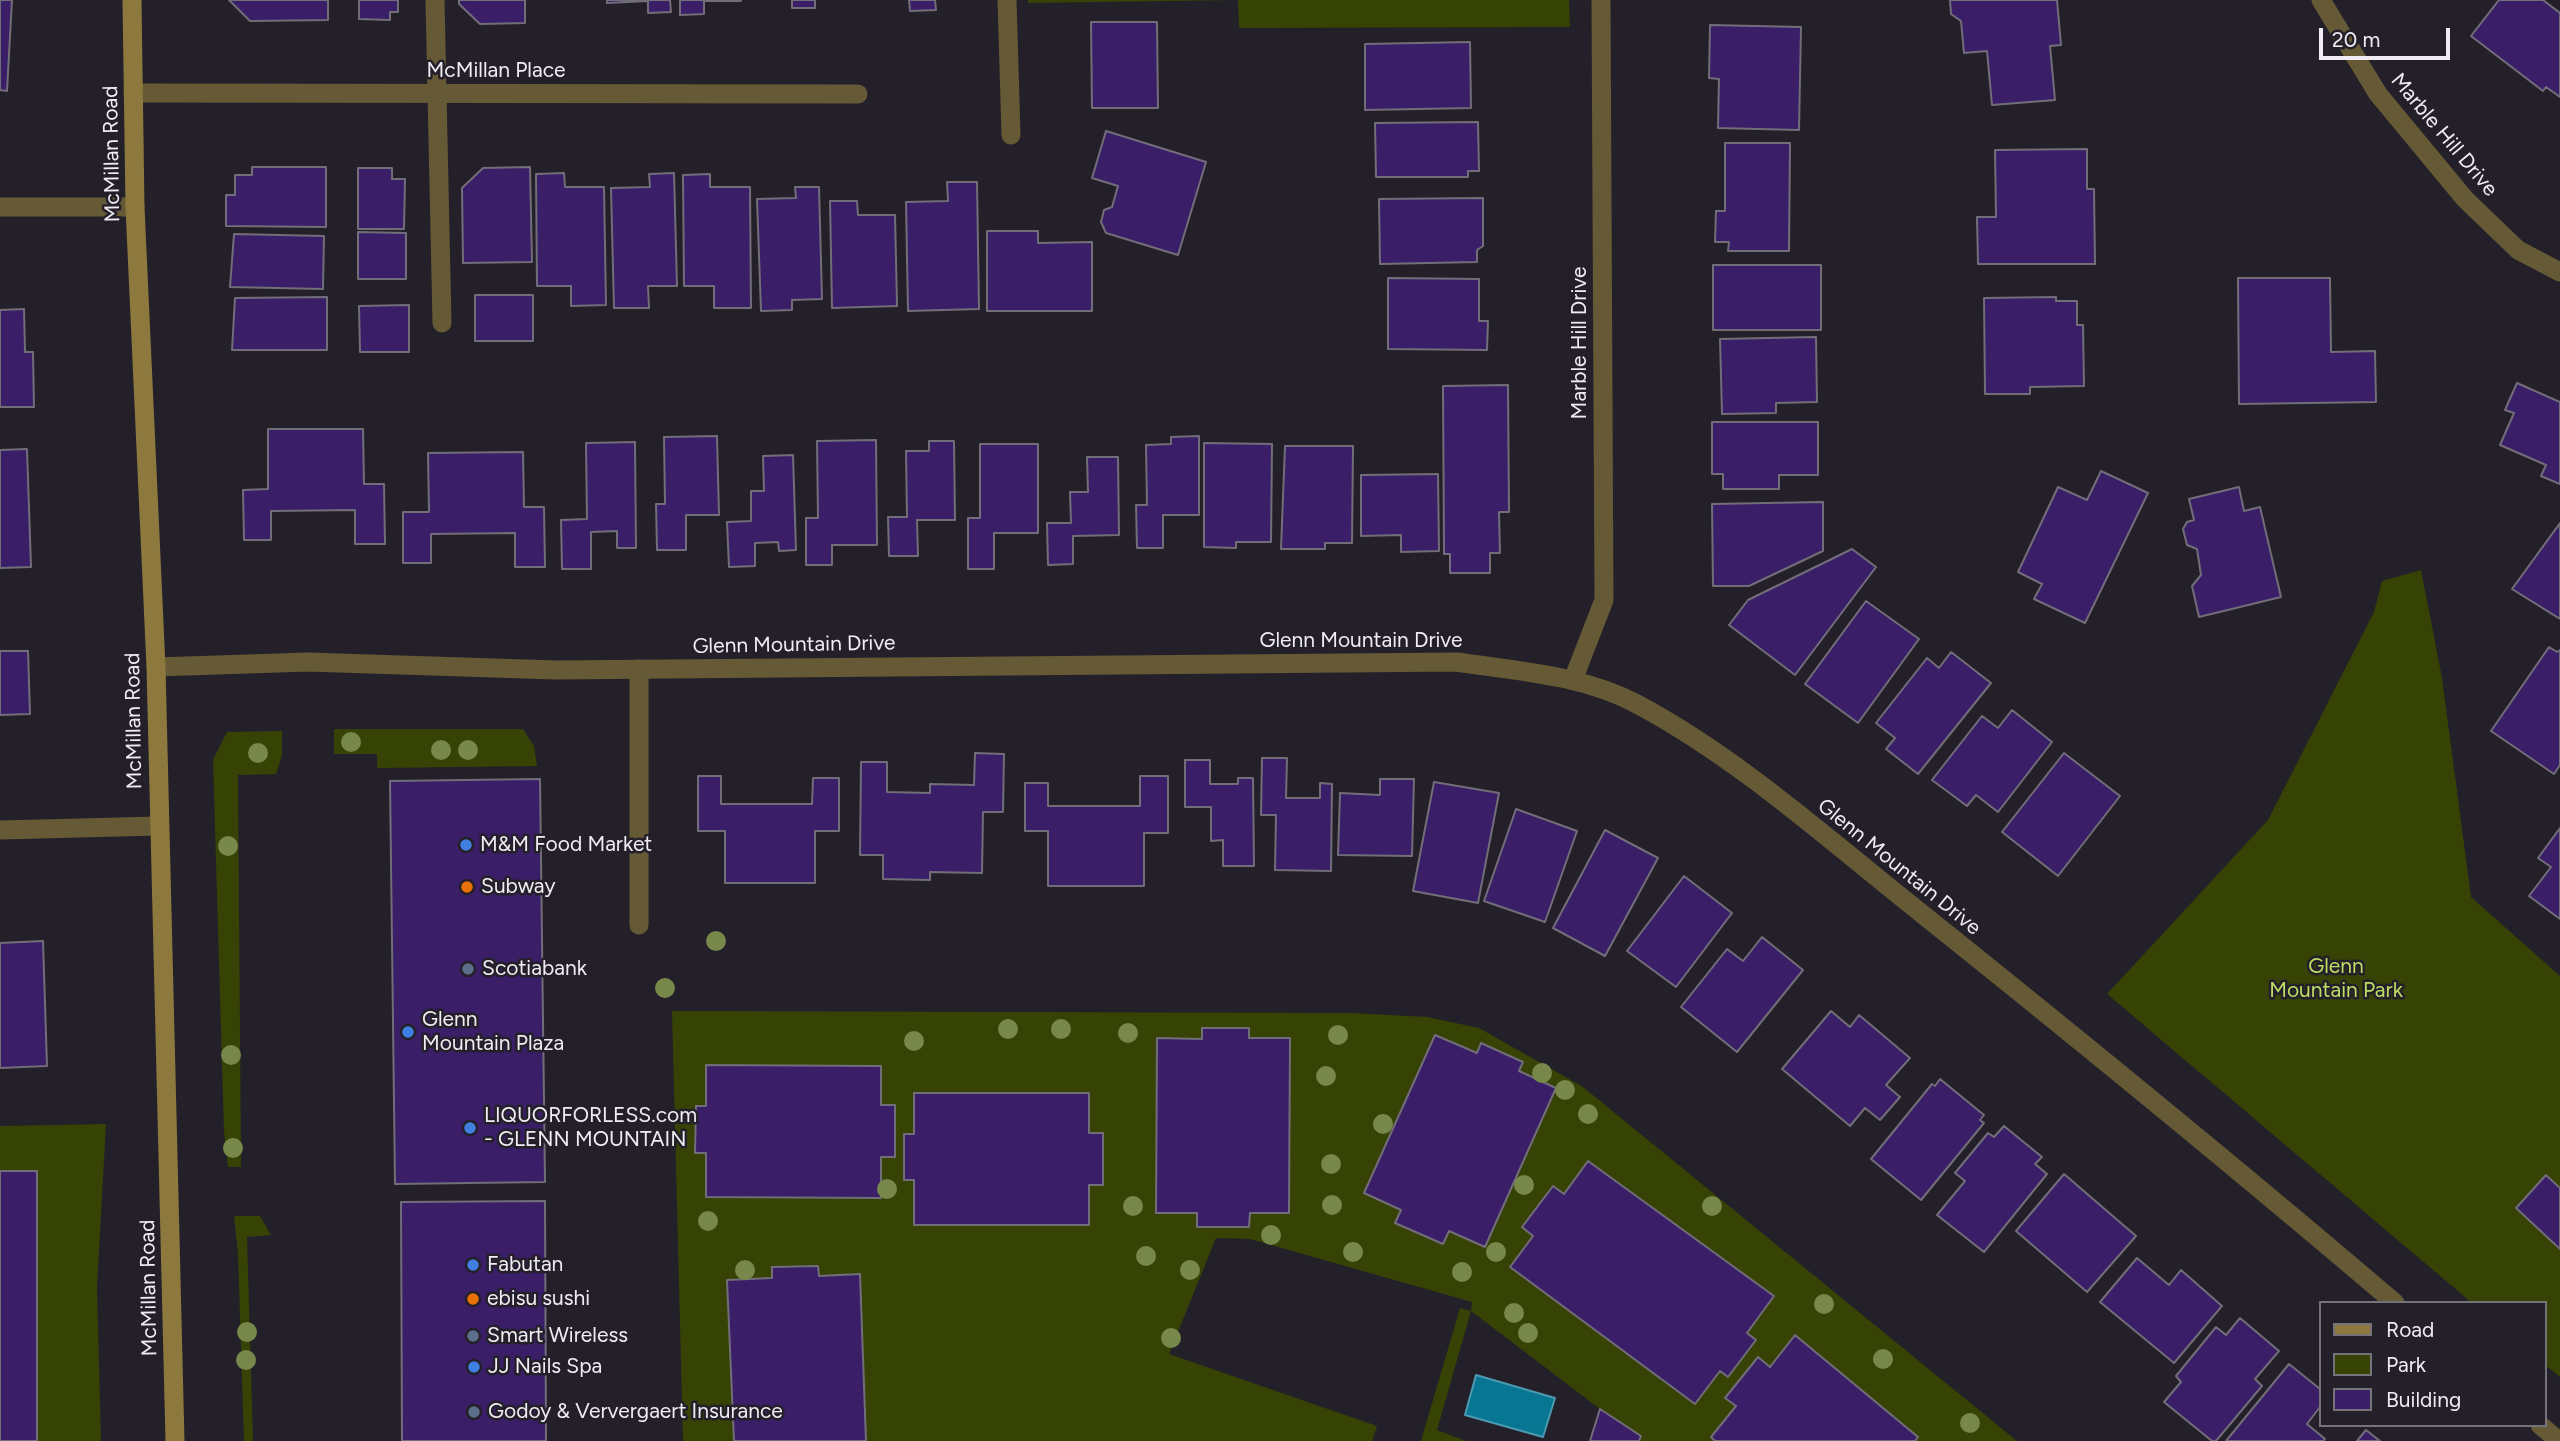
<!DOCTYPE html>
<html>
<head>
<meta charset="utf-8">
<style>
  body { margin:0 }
  #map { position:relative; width:2560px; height:1441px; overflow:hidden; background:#242029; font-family:Figtree,sans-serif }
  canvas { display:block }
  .legend { position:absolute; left:2319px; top:1301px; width:228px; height:126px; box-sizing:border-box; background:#242029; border:2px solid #76727a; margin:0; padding:9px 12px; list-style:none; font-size:21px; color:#f0ecf3 }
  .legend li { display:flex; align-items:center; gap:14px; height:35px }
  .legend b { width:35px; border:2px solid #76727a }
  .scale { position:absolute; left:2319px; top:28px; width:131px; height:32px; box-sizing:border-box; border:4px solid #f0ecf3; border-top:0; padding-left:9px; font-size:21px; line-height:24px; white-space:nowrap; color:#f0ecf3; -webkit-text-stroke:5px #242029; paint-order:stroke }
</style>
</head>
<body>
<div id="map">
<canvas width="2560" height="1441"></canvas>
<ul class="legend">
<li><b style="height:9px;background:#8d793e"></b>Road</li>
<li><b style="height:19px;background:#364305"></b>Park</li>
<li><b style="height:19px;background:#3a1e67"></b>Building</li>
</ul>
<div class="scale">20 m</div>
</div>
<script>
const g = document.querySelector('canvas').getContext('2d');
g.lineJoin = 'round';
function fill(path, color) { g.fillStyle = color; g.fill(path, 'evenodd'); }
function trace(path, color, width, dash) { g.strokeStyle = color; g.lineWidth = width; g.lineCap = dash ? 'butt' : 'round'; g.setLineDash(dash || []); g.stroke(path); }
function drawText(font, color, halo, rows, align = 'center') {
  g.font = font + ' Figtree,sans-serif'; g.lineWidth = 5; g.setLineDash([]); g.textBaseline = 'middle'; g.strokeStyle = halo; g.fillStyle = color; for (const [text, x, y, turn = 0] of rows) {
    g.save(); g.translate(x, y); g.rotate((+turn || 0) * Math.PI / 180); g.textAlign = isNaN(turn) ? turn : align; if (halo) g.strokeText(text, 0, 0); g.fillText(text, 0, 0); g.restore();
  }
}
fill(new Path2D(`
  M1028 0H1569L1570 27 1239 28 1238 0 1028 3Z
  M2421 570 2442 678 2471 897 2560 976V1377L2544 1364V1303H2472L2107 994 2268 820 2374 612 2382 581Z
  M334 729H523L534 746 537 766 377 768V754H334Z
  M282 731V755L276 774 238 775 241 1167H228L224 1131 213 760 227 732Z
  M672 1011 1352 1013 1427 1017 1479 1028 1583 1087 2017 1441H1639L1641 1436 1600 1409 1471 1311 1437 1430 1466 1441H1421L1460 1308 1471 1311 1472 1302 1250 1239 1216 1238 1169 1354 1377 1426 1372 1441H683Z
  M106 1124 97 1287 101 1441H0V1126Z
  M260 1216 271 1235 247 1237 253 1441H244L238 1254 234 1216Z`), '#364305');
const water = new Path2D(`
  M1476 1375 1555 1398 1543 1437 1465 1415Z`);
fill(water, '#067693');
trace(water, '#4c99b0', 2);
const building = new Path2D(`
  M0 0H12L7 91 0 90Z
  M229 0H328V20L250 21Z
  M359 0H398V12H390V20L359 19Z
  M459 0H525V23L480 24 459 4Z
  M607 0H670L671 12 648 13V1L607 3Z
  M680 0H741V1H704V14L680 15Z
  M792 0H815V8H792Z
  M909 0H935L936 10 910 11Z
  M1950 0H2057L2061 45 2050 46 2055 100 1992 105 1987 51 1964 53 1961 21 1951 14Z
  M2499 0H2543L2560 13V97L2546 87 2543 91 2471 36Z
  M1091 22H1157L1158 108H1092Z
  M1710 25 1801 27 1799 130 1718 128 1719 79 1709 78Z
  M1470 42 1471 108 1365 110V44Z
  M1478 122 1479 171H1468V177H1376L1375 123Z
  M1106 131 1206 162 1178 255 1106 233 1101 222 1104 210 1112 207 1118 186 1092 178Z
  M1725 143H1790L1789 251H1728L1729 242H1715L1716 211H1725Z
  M2087 149V189H2094L2095 264H1978L1977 217H1996L1995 150Z
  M252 167H326V227L226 226V195H235V175H252Z
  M530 167 532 262 463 263 462 188 483 168Z
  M358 168H392V179H405L404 229H358Z
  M564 173 565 187H604L606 305 571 306V286H537L536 174Z
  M674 173 677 286H648L649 308H614L611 188 650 187 649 174Z
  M710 174V187H750L751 308H714V286H684L683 175Z
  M947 182H977L979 309 908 311 906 202 948 201Z
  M795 187H819L822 299 792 300V310L761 311 757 199 796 198Z
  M1483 198V246L1477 250V262L1380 264 1379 199Z
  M830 201H857L858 215H895L897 306 832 308Z
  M987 231H1038V243L1092 242V311H987Z
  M358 232 406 233V279H358Z
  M234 234 324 236 323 289 230 287Z
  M1713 265H1821V330H1713Z
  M1388 278 1479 279V321H1488L1487 350 1388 349Z
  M2238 278H2330L2331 352 2375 351 2376 402 2239 404Z
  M475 295H533V341H475Z
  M327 297V350H232L235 298Z
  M2056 297V301H2077V325H2083L2084 386 2030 387V394H1985L1984 298Z
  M409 305V352H360L359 306Z
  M24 309 25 352H33L34 407H0V310Z
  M1816 337 1817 402 1776 403V413L1722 414 1720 339Z
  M2517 383 2560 402V484L2541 476 2546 465 2500 445 2514 413 2505 410Z
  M1508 385 1509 512H1499L1500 553H1490V573H1450V554H1444L1443 386Z
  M1712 422H1818V475H1779V489H1723V474H1712Z
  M268 429H363L364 484H384L385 544H355V510L271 511V540H244L243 490 268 489Z
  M717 436 719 515H686V550H657L656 504H665L664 437Z
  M1199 436V515H1163V548H1137L1136 505H1147L1146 445 1171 444V437Z
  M876 440 877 545H832V565H806V518H818L817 441Z
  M929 441H954L955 520H917L918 556H889L888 517H907L906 451H929Z
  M635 442 636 548H617V531L591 532V569H562L561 520 587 519 586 443Z
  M1204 443 1272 444 1271 542H1236V548L1204 547Z
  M980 444H1038V533H994V569H968V518H980Z
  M1285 446H1353L1352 543H1325V549H1281Z
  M27 449 31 567 0 568V450Z
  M523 452 524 507H544L545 567H515V533L431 534V563H403V512H429L428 453Z
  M793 455 796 550 779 551 778 542 755 543V566L729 567 727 522 751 521V491H764L763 456Z
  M1087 457H1118L1119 535 1073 536V564L1048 565 1047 523H1071L1070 492H1088Z
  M2101 471 2148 493 2085 623 2034 599 2042 584 2018 572 2058 487 2087 500Z
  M1438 474 1439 551 1401 552V535L1361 536V475Z
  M2239 487 2244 511 2260 507 2281 597 2199 617 2192 586 2201 575 2197 549 2187 545 2183 529 2187 522 2194 520 2189 499Z
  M1823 502V551L1749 586H1713L1712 504Z
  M2560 523V619L2512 589Z
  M1852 549 1876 567 1795 675 1729 625 1748 600Z
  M1866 601 1919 639 1858 723 1805 684Z
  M2549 647 2557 652 2560 650V765L2554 774 2491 731Z
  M0 651H28L30 714 0 715Z
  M1951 652 1991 683 1918 774 1886 749 1895 738 1876 723 1927 658 1939 668Z
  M2012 710 2052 742 1998 812 1976 795 1967 806 1932 780 1982 716 1998 728Z
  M975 753 1004 754 1003 812H983L982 873 930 872V880L883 879V855H860L861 762H887V792L930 793V784L974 785Z
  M2064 753 2120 796 2058 876 2002 832Z
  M1262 758H1287L1286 798H1320V783L1332 784 1331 871 1275 870 1276 815H1261Z
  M1185 760H1210V784H1238V778H1253L1254 866H1223V840L1211 841V807H1185Z
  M698 776H721V804H812L813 778H839V831H815V883H725V831H698Z
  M1140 776H1168V833H1144V886H1048V831H1025V783H1048V806H1140Z
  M540 779 545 1182 395 1184 390 781Z
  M1380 779H1414L1412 856 1338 855 1340 793 1380 795Z
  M1434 782 1499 793 1478 903 1413 891Z
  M1516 809 1577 831 1545 922 1484 901Z
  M2560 828V919L2529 896 2551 867 2538 858Z
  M1605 830 1658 858 1605 956 1553 928Z
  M1684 876 1732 913 1676 987 1627 951Z
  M1762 937 1803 970 1737 1052 1681 1007 1727 949 1743 961Z
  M43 941 47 1066 0 1068V943Z
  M1831 1011 1850 1027 1859 1015 1910 1058 1886 1085 1900 1097 1880 1120 1865 1108 1850 1126 1782 1069Z
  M1202 1028H1249V1038H1290L1289 1213H1250L1249 1227H1197V1213H1156L1157 1038 1202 1039Z
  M1435 1035 1477 1053 1481 1043 1523 1062 1519 1071 1556 1088 1485 1247 1449 1231 1443 1244 1395 1223 1401 1210 1364 1193Z
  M706 1065 881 1066V1105H895V1157H881V1198L706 1197V1153H695L696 1106H706Z
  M1940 1079 1984 1115 1980 1120 1984 1123 1921 1200 1871 1159 1932 1084 1935 1086Z
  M914 1093H1089V1133H1103V1185H1089V1225H914V1180H904V1134H914Z
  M2004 1126 2042 1157 2035 1164 2047 1174 1984 1252 1937 1215 1965 1181 1955 1173 1988 1133 1994 1137Z
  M1588 1161 1774 1296 1747 1333 1756 1340 1728 1377 1720 1371 1695 1404 1510 1267 1533 1236 1522 1227 1553 1186 1564 1194Z
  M0 1171H37V1441H0Z
  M2064 1174 2136 1236 2087 1292 2016 1231Z
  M2546 1175 2560 1188V1249L2516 1208Z
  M545 1201 546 1441H402L401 1202Z
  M2137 1258 2169 1285 2181 1270 2222 1306 2174 1363 2100 1302Z
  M818 1266 819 1276 860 1274 866 1441H734L727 1280 772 1278V1267Z
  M2240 1318 2279 1351 2255 1379 2262 1386 2216 1441H2212L2164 1402 2181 1382 2176 1376 2216 1327 2226 1335Z
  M1795 1335 1918 1437 1915 1441H1715L1711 1437 1736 1406 1725 1398 1758 1357 1770 1367Z
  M2289 1364 2320 1389V1407L2307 1424 2325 1439 2323 1441H2226Z
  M1600 1409 1641 1436 1639 1441H1590Z
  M2366 1430 2380 1441H2357Z`);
fill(building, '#3a1e67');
trace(building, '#716e7a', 2);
trace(new Path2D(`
  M435 0 442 323
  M639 925V669`), '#665a36', 19);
trace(new Path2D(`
  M1007 0 1011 135
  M2321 0 2378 94 2465 199 2518 250 2560 272
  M133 93 858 94
  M0 207H135
  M156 667 308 662 556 670 1457 662C1517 671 1582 675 1637 704 1740 759 1830 841 1921 913 2081 1041 2239 1170 2395 1303
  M1573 680 1604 600 1601 0
  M0 830 159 826
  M2540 1425 2559 1441`), '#665a36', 19);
trace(new Path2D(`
  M132 0 135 207 156 667 175 1441`), '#8d793e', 19);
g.fillStyle = '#78884a';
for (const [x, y] of [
  [351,742],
  [441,750],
  [468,750],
  [258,753],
  [228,846],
  [716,941],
  [665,988],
  [1008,1029],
  [1061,1029],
  [1128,1033],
  [1338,1035],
  [914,1041],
  [231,1055],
  [1542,1073],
  [1326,1076],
  [1565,1090],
  [1588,1114],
  [1383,1124],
  [233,1148],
  [1331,1164],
  [1524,1185],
  [887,1189],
  [1332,1205],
  [1133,1206],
  [1712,1206],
  [708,1221],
  [1271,1235],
  [1353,1252],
  [1496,1252],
  [1146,1256],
  [745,1270],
  [1190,1270],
  [1462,1272],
  [1824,1304],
  [1514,1313],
  [247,1332],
  [1528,1333],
  [1171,1338],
  [1883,1359],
  [246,1360],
  [1970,1423]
]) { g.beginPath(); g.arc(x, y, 10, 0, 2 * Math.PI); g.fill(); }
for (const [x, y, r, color] of [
  [466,845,7,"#3f7fe0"],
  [467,887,7,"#e8710a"],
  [468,969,7,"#5c6f8a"],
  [408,1032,7,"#3f7fe0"],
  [470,1128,7,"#3f7fe0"],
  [473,1265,7,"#3f7fe0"],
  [473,1299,7,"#e8710a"],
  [473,1336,7,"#5c6f8a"],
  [474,1367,7,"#3f7fe0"],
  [474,1412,7,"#5c6f8a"]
]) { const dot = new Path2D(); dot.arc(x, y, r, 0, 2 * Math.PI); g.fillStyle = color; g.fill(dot); trace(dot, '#242029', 2.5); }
drawText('21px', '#f0ecf3', '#242029', [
  ["McMillan Place",496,71],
  ["Marble Hill Drive",2444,135,50],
  ["McMillan Road",112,154,-91],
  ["Marble Hill Drive",1580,343,-90],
  ["Glenn Mountain Drive",1361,641],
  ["Glenn Mountain Drive",794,645,-1],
  ["McMillan Road",134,721,-91],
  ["Glenn Mountain Drive",1899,867,39],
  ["McMillan Road",149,1288,-91]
]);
drawText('21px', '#f0ecf3', '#242029', [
  ["M&M Food Market",480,845],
  ["Subway",481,887],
  ["Scotiabank",482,969],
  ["Glenn",422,1020],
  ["Mountain Plaza",422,1044],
  ["LIQUORFORLESS.com",484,1116],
  ["- GLENN MOUNTAIN",484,1140],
  ["Fabutan",487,1265],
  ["ebisu sushi",487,1299],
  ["Smart Wireless",487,1336],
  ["JJ Nails Spa",488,1367],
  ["Godoy & Ververgaert Insurance",488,1412]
], 'left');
drawText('21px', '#bddd65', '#242029', [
  ["Glenn",2336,967],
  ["Mountain Park",2336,991]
]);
</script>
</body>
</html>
